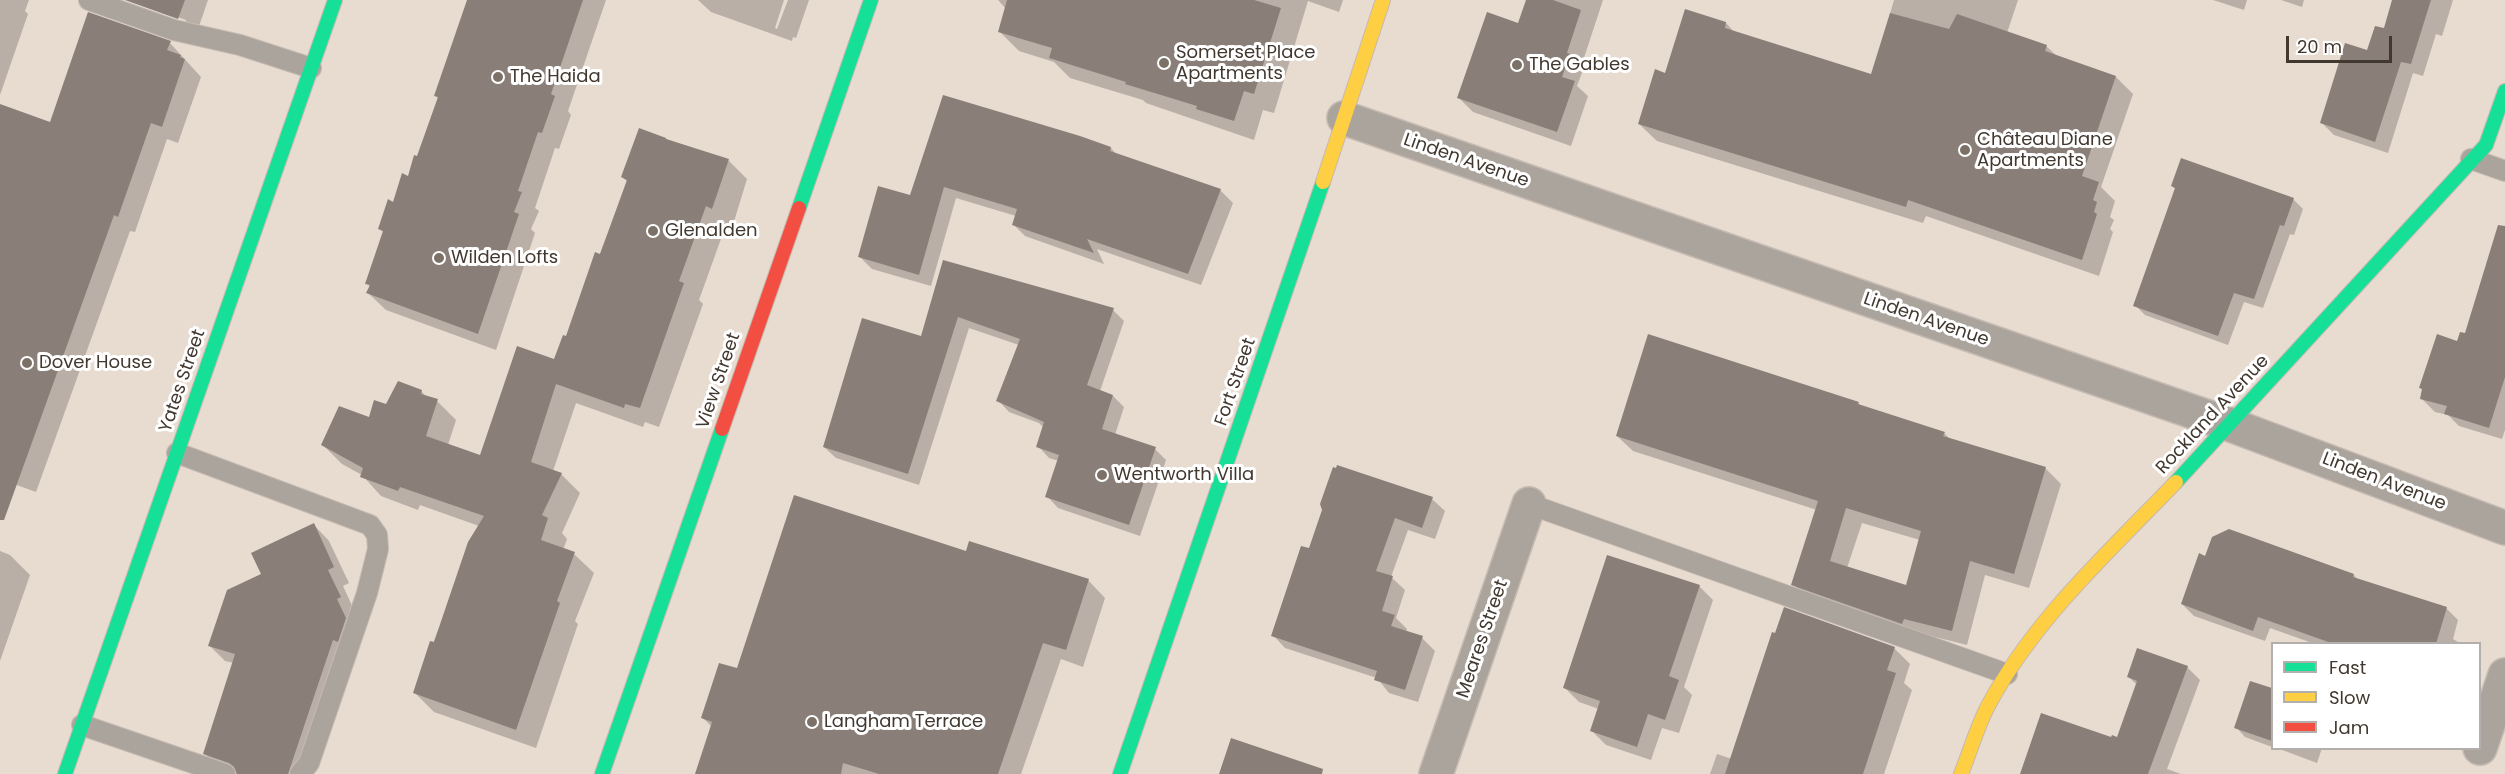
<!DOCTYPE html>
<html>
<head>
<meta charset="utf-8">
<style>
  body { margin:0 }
  #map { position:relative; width:2505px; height:774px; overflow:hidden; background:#e8dbd0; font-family:Poppins,sans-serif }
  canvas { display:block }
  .legend { position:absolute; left:2271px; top:642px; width:210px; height:108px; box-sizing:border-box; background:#fff; border:2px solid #b3afac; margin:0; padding:8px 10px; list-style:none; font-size:18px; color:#41382f }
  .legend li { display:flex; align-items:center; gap:12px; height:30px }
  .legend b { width:30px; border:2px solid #b3afac }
  .scale { position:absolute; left:2286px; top:36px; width:106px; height:27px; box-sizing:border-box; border:3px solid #41382f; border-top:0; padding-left:8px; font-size:18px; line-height:21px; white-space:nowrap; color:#41382f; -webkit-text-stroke:4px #fff; paint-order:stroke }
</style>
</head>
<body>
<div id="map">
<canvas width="2505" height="774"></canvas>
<ul class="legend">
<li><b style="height:8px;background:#16e098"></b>Fast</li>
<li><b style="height:8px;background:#ffcf43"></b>Slow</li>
<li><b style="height:8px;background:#f24e42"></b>Jam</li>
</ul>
<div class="scale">20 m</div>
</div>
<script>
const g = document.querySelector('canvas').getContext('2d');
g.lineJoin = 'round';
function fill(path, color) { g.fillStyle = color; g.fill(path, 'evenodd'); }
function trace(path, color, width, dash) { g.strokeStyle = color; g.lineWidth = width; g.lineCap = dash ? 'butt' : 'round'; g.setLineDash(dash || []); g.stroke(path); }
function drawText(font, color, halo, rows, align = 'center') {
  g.font = font + ' Poppins,sans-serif'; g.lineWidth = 6; g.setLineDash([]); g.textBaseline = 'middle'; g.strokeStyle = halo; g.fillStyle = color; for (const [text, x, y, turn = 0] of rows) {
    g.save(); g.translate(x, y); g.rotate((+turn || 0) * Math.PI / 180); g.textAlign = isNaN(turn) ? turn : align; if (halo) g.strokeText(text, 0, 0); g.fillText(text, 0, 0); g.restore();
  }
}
fill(new Path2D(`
  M0 0H29L25 11 28 14 0 95Z
  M105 0H120L185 23 186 20 129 0H208L196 35Z
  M468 0H606L568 111 571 115 559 149 555 148 535 208 539 211 531 229 535 233 496 350 386 310 368 293 370 287 367 283 384 233 380 229 418 158 439 99 436 96Z
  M698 0H784L775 28 777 29 788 0H809L796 38 793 37 792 41 711 12Z
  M1343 0 1339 12 1308 1 1274 113 1263 110 1254 140 1146 103 1143 100 1070 78 1054 62 1019 51 999 31 1006 9 998 0Z
  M1528 0H1603L1581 67 1583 70 1577 86 1588 96 1571 146 1473 112 1459 98 1519 25Z
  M1894 0H2018L2007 33 2046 46 2058 57 2116 77 2133 94 2101 187 2115 201 2110 217 2114 220 2110 229 2113 232 2099 276 1926 216 1923 223 1657 141 1639 124 1666 75 1726 23 1735 33 1872 76Z
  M2213 0H2247L2244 10Z
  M2281 0H2304L2302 7Z
  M2394 0H2453L2442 36 2436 34 2423 76 2413 73 2388 153 2334 135 2322 123 2385 30Z
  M170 43 201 77 178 143 167 139 135 232 130 231 36 492 0 479V106L51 124Z
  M1080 138 1111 148 1117 155 1221 191 1233 203 1201 285 1097 249 1104 264 1025 236 1013 224 1016 216 956 198 931 286 872 269 860 257 911 197Z
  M666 139 728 160 747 179 732 228 726 225 699 300 703 304 659 427 645 422 643 427 576 403 553 471 561 474 580 493 562 533 567 539 563 550 574 554 594 573 575 621 578 624 536 748 434 712 414 692 479 526 420 505 418 510 381 496 362 475 342 464 323 445 370 419 387 406 421 391 428 398 437 401 456 420 448 445 481 457 555 361 567 338 628 182 622 177Z
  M2173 186 2293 199 2303 209 2294 235 2290 234 2263 308 2244 302 2228 345 2145 315 2135 305 2176 190Z
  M2505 249V430L2502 439 2459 426 2448 415 2435 412 2422 399 2458 342 2466 335Z
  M944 262 1113 310 1124 321 1100 391 1113 396 1124 407 1115 435 1155 449 1166 460 1140 536 1058 508 1047 496 1059 461 1049 458 1038 446 1044 428 1039 423 1009 412 998 400 1019 345 969 328 919 485 836 458 824 447 922 338Z
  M1858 403 1862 407 1944 433 1951 440 2045 468 2061 484 2029 588 1985 575 1967 645 1919 633 1808 599 1793 584 1817 510 1633 451 1617 436ZM1862 523 1920 540 1907 587 1847 568Z
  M1432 499 1445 511 1435 539 1408 530 1391 577 1405 590 1396 618 1407 629 1406 632 1422 638 1435 651 1418 702 1389 693 1377 678 1285 648 1273 635 1310 550Z
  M314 525 329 541 349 583 343 586 355 612 310 774H234L220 769 204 753 234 663 225 661 210 646 263 575Z
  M0 551 10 555 30 575 0 661Z
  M967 553 1088 580 1105 598 1083 667 1061 659 1021 774H697L712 727 703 718 738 670Z
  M2206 558 2354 575 2358 580 2446 608 2458 620 2453 639 2461 644H2315L2270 628 2265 641 2194 616 2182 604Z
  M1699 586 1713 600 1684 687 1692 695 1679 733 1662 728 1651 760 1606 745 1592 731 1599 709 1579 702 1565 688Z
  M1894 648 1910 664 1904 683 1912 690 1884 774H1710L1717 754 1732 759Z
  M2187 667 2200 680 2167 769 2181 774H2022L2118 739 2137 685 2128 676Z
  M2251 683 2272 690V747L2245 737 2236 727Z
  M2277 748H2322L2317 763Z`), '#0003');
fill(new Path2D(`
  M125 0H185L178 19Z
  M467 0H583L551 94 555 96 542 133 538 132 518 191 522 192 514 212 519 214 478 334 366 293 370 285 365 284 383 231 378 229 388 199 393 202 402 173 408 176 414 155 417 156 438 97 434 96Z
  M1007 0H1254L1281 8 1254 94 1244 91 1234 121 1196 109 1197 106 1125 84 1126 82 1049 58 1052 48 998 32Z
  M1526 0H1553L1581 10 1567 53 1570 54 1562 77 1575 81 1557 132 1457 98 1487 12 1518 23Z
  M2392 0H2431L2411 64 2401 62 2375 142 2320 123 2345 43 2367 50 2375 26 2384 28Z
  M1685 9 1726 22 1725 28 1871 74 1890 13 1949 29 1957 14 2047 45 2045 51 2116 76 2082 176 2099 182 2093 200 2097 202 2094 212 2097 214 2082 260 1908 200 1906 207 1638 124 1655 69 1665 73Z
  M88 12 171 41 167 50 181 55 180 57 185 59 162 127 151 123 118 217 114 215 4 520H0V104L50 122Z
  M943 95 1080 136 1111 147 1110 151 1221 189 1188 274 1087 239 1094 253 1012 225 1017 209 944 187 919 275 858 257 878 186 910 195Z
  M639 128 666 138V139L729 159 712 209 706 206 679 281 684 283 640 408 625 404 624 408 556 384 531 462 562 473 542 515 548 518 541 540 575 552 557 601 560 603 516 730 413 693 430 641 434 642 468 542 484 516 400 487 398 491 360 477 363 468 321 445 339 406 369 417 374 400 386 404 398 381 422 390 421 394 438 399 426 436 480 455 517 346 554 359 563 335 566 336 595 252 600 254 627 180 621 177Z
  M2181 158 2294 198 2284 226 2280 225 2254 299 2234 293 2218 336 2133 306 2175 188 2171 186Z
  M2498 225 2505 226V377L2489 428 2444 414 2447 406 2420 399 2422 389 2419 388 2437 334 2457 341 2460 332 2465 333Z
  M943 260 1114 308 1087 385 1113 395 1102 429 1156 447 1129 525 1045 497 1059 455 1036 447 1044 422 996 401 1020 339 958 317 908 474 823 447 862 318 921 336Z
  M1648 334 1859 402 1858 404 1945 432 1943 436 2046 467 2014 574 1970 561 1952 631 1904 619 1902 624 1791 585 1818 501 1616 436ZM1846 508 1921 531 1906 585 1830 561Z
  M1337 465 1433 497 1422 528 1395 518 1376 571 1393 576 1382 611 1395 615 1391 626 1423 636 1405 690 1374 680 1377 671 1271 636 1301 546 1309 548 1322 510 1320 504 1333 467 1336 468Z
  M794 495 966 551 969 541 1089 579 1066 650 1043 643 998 774H879L843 763 841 774H695L712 722 701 718 719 663 737 668Z
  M314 523 334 567 328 570 341 597 337 599 346 618 338 642 333 640 288 774H237L234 767 229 763 203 754 235 654 208 646 227 590 261 574 251 553Z
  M2229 529 2354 574 2353 577 2447 607 2436 644H2334L2258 617 2253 631 2181 604 2199 553 2205 556 2212 537Z
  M1607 555 1700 585 1669 676 1679 680 1665 720 1648 714 1637 747 1590 731 1600 701 1563 688Z
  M1784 607 1895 647 1887 670 1896 673 1863 774H1725L1772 632 1775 633Z
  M2137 648 2188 666 2148 774H2020L2041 713 2111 737 2112 735 2117 737 2137 681 2127 677Z
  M2250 681 2272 688V741L2234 728Z
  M1231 738 1323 769 1322 774H1219Z`), '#897f78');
const lane = new Path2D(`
  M89 0 174 30 240 45 311 68
  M2471 159 2505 171
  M177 453 370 525 377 535 378 549 367 593 309 763 300 774
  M1529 504 2007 674
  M82 725 225 774`);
const street = new Path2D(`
  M1344 118 2231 425 2505 528
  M2480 748 2505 675
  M1436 774 1529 504`);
const fast = new Path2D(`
  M799 208 871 0
  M2176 482 2486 145 2505 91
  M65 774 335 0
  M602 774 722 429
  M1120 774 1323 182`);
const slow = new Path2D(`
  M1323 182 1383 0
  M1961 774C1970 752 1977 727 1988 706 2034 619 2109 552 2176 482`);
const jam = new Path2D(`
  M722 429 799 208`);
trace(lane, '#c5bab1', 22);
trace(street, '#c5bab1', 36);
trace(fast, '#c5bab1', 16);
trace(slow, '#c5bab1', 16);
trace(jam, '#c5bab1', 16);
trace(lane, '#aba49d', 20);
trace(street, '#aba49d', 33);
trace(fast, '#16e098', 14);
trace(slow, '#ffcf43', 14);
trace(jam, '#f24e42', 14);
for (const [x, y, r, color] of [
  [1164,63,6,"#7b7167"],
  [1517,65,6,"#7b7167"],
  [498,77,6,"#7b7167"],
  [1965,150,6,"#7b7167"],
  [653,231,6,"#7b7167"],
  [439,258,6,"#7b7167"],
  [27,363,6,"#7b7167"],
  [1102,475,6,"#7b7167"],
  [812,722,6,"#7b7167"]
]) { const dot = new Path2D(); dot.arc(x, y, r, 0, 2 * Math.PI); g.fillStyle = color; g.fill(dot); trace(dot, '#fff', 2); }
drawText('18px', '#41382f', '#fff', [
  ["Somerset Place",1176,53],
  ["Apartments",1176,74],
  ["The Gables",1529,65],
  ["The Haida",510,77],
  ["Château Diane",1977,140],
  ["Apartments",1977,161],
  ["Glenalden",665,231],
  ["Wilden Lofts",451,258],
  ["Dover House",39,363],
  ["Wentworth Villa",1114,475],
  ["Langham Terrace",824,722]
], 'left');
drawText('18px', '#41382f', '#fff', [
  ["Linden Avenue",1466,161,19],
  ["Linden Avenue",1926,320,19],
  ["Yates Street",183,381,-71],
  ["View Street",719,381,-71],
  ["Fort Street",1236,382,-71],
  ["Rockland Avenue",2213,415,-47],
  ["Linden Avenue",2384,482,21],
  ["Meares Street",1483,639,-71]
]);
</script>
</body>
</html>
